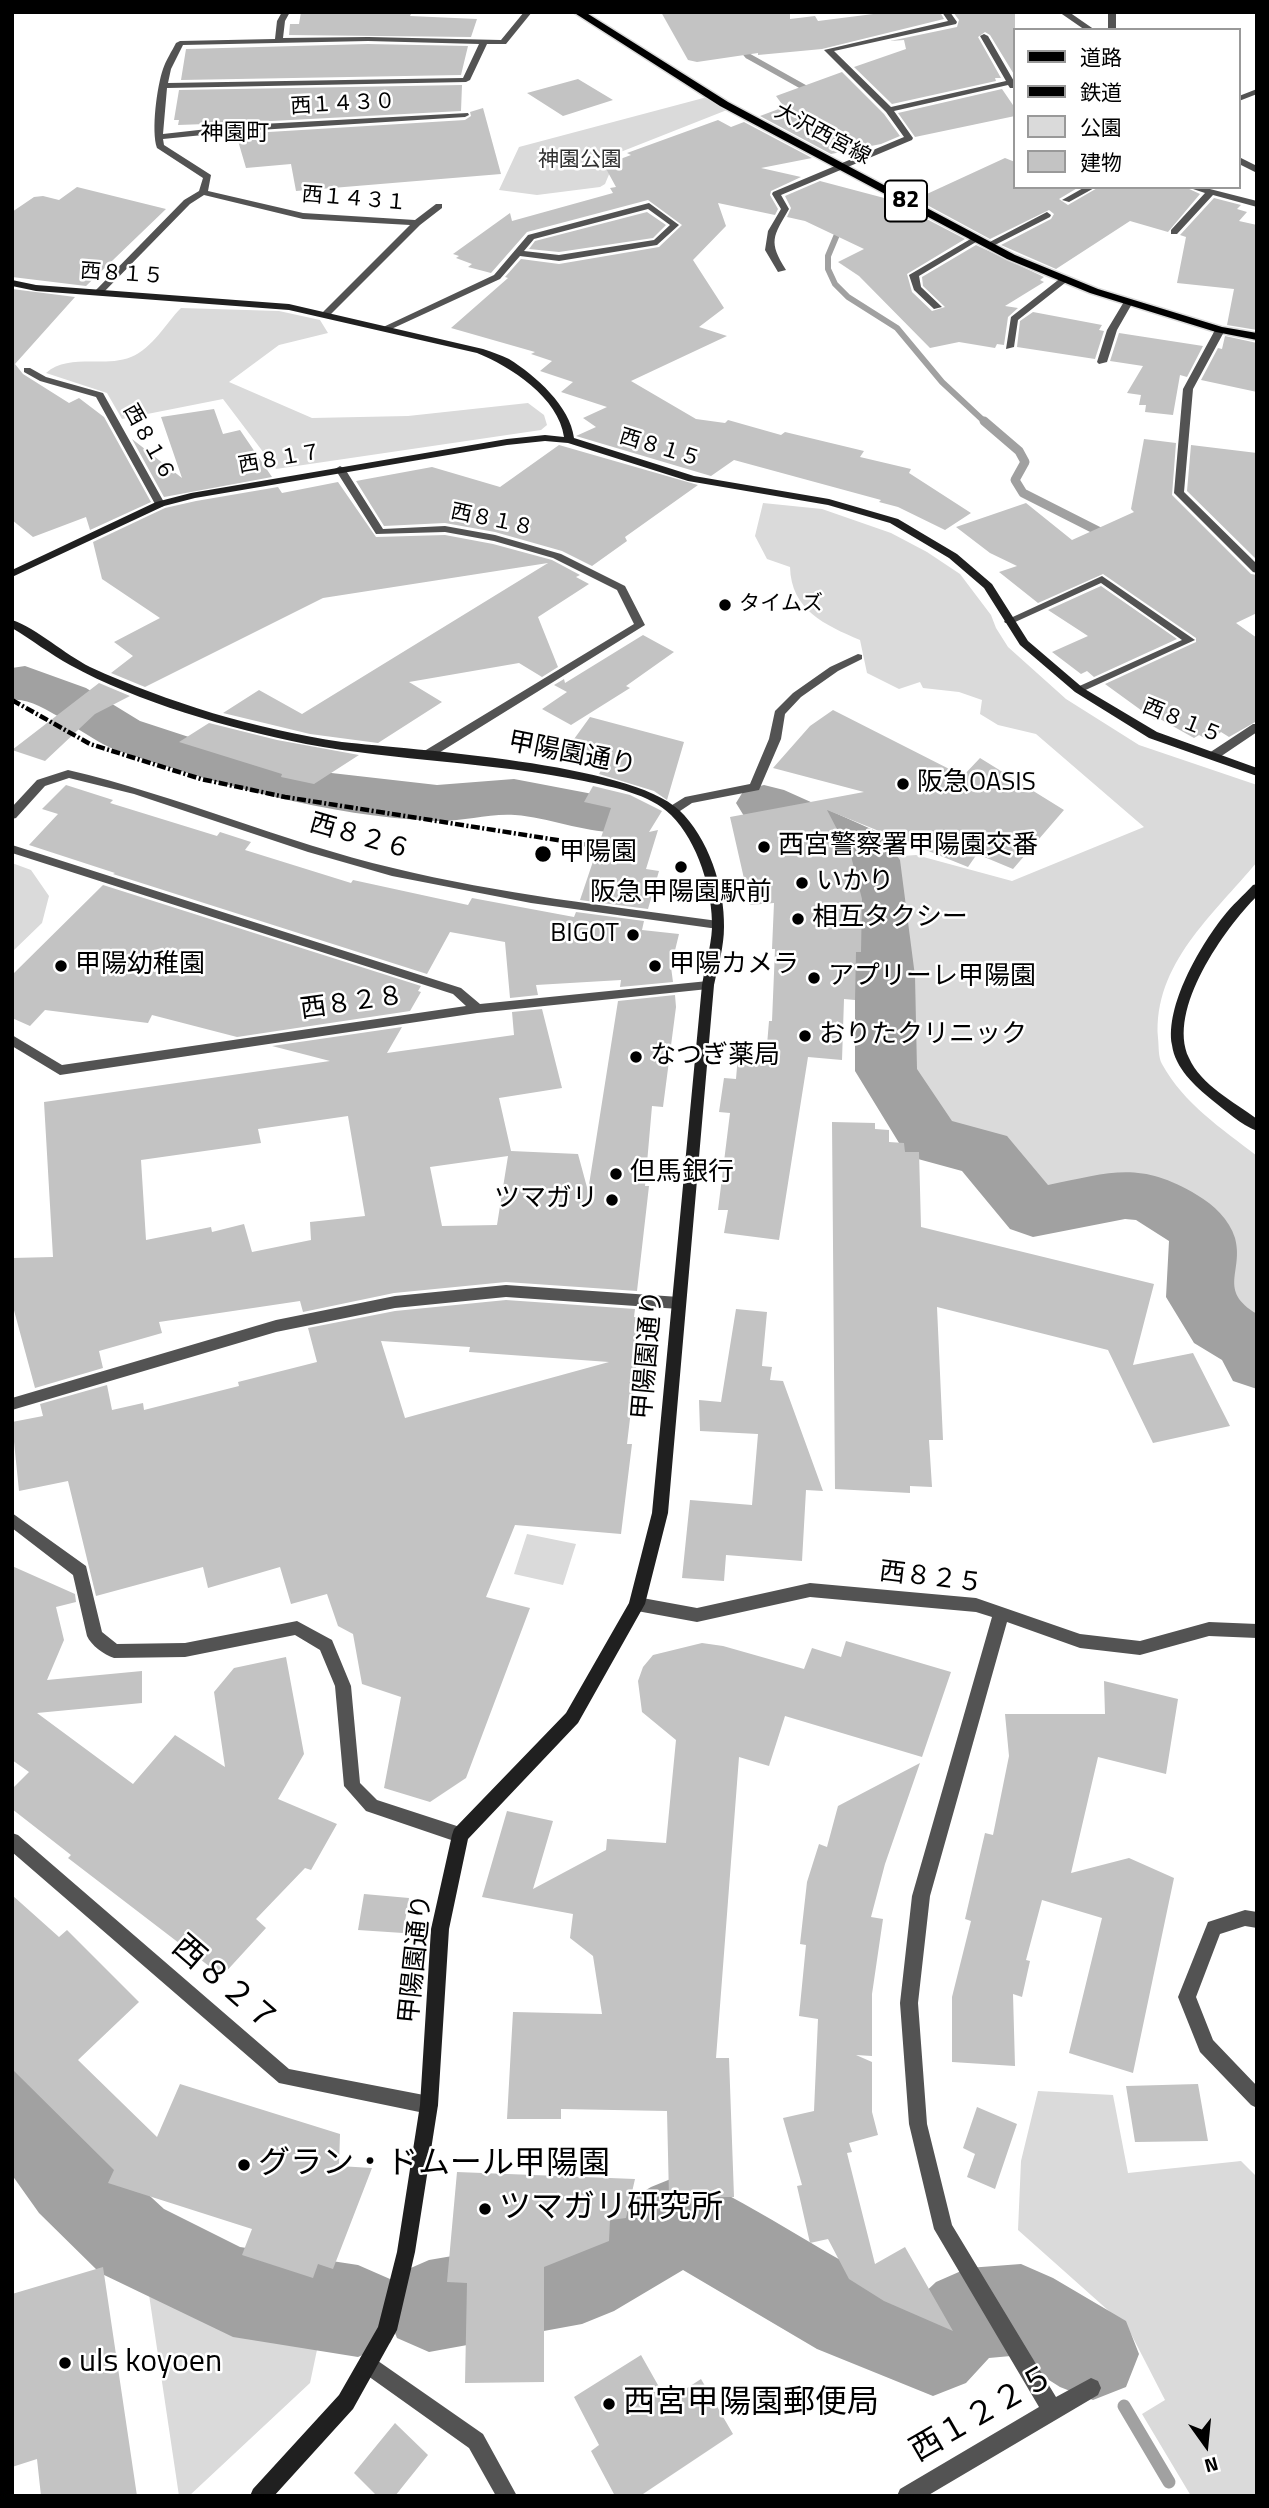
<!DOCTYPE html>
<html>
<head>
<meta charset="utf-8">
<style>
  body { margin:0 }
  #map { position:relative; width:1269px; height:2508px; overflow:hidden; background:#fff; font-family:"Titillium Web","Noto Sans JP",sans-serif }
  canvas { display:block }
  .frame { position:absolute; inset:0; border:14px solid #000; pointer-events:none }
  .legend { position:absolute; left:1013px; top:28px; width:228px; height:161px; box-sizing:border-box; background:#fff; border:2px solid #999; margin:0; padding:9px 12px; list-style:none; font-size:21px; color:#000 }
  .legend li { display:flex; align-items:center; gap:14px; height:35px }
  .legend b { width:35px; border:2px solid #999 }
  .north { position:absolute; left:1171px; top:2410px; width:70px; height:70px; -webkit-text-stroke:5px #fff; paint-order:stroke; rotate:165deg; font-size:19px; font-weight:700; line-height:28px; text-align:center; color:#000 }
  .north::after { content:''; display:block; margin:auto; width:24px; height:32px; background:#000; clip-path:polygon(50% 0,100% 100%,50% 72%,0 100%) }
</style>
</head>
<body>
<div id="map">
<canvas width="1269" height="2508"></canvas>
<div class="frame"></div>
<ul class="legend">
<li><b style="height:9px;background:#000"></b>道路</li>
<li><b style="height:9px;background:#000"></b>鉄道</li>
<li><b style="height:19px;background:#dadada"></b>公園</li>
<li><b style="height:19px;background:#c3c3c3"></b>建物</li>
</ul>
<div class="north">N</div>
</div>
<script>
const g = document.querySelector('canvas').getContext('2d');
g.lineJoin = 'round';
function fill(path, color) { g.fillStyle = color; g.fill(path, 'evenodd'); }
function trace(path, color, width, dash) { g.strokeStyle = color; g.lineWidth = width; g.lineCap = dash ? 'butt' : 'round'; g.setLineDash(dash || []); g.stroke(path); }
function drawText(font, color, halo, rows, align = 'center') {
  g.font = font + ' "Titillium Web","Noto Sans JP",sans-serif'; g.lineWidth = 5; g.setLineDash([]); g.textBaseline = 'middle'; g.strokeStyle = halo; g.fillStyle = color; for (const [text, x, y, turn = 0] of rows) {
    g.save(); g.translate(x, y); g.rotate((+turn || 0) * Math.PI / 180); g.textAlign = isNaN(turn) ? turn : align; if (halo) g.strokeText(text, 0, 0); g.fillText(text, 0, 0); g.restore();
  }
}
fill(new Path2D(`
  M711 96 732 108 618 153 605 184 600 187 537 195 499 190 519 147Z
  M181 308 279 311 320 320 328 333 279 345 229 382 312 418 408 416 528 403 544 415 547 425 541 430 276 469 223 399 122 419 107 393 46 373C69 353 104 368 131 357 153 348 165 324 181 308Z
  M763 503 822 509 891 533 927 552 960 574 991 615 996 628 1008 647 1066 699 1139 745 1257 785V862C1214 914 1153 964 1158 1038 1159 1046 1158 1057 1162 1064 1184 1104 1221 1128 1257 1156V1384L1214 1284 1158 1221 1108 1215 1038 1227 982 1168 939 1151 904 1128 878 1085 869 905 861 859 916 855 1012 881 1144 827 1036 734 998 725 980 714 982 700 959 692 923 688 920 682 899 689 867 673 860 640C825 625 791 610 790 567L767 559 755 536Z
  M12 863 31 870 49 896 42 923 12 952Z
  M527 1534 576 1544 563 1585 514 1574Z
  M1038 2091 1113 2095 1128 2173 1241 2161 1257 2177V2496H1191L1142 2414 1165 2400 1128 2328 1018 2230 1021 2161Z
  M148 2288 228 2314 322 2326 310 2383 189 2496H179Z`), '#dadada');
trace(new Path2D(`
  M738 44 748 56 807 89 811 97
  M841 225 828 256V269L835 284 848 297 897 328 942 382 986 423`), '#a1a1a1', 6);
trace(new Path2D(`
  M984 421 1019 451 1025 462 1015 480 1023 493 1106 535`), '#a1a1a1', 9);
trace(new Path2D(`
  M1093 2354 1098 2361
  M1124 2406 1169 2482`), '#a1a1a1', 13);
fill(new Path2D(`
  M25 666 86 688 140 721 253 758 305 770 437 785 514 779 640 803 648 816 640 829C599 840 557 818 515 815 489 813 462 822 436 821 325 816 221 785 116 750 87 740 40 696 12 700V668Z
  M764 785 784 790 880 833 900 860 915 976 917 1069 952 1121 1007 1136 1048 1185C1110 1173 1139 1160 1197 1195 1214 1205 1229 1219 1235 1238 1244 1272 1217 1290 1257 1314V1389L1233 1381 1222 1360 1194 1343 1166 1297 1169 1241 1136 1220 1125 1219 1033 1237 1010 1229 962 1171 907 1156 855 1071V976L843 863 744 816 736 803 744 790Z
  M12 2056 43 2069 101 2151 164 2209 240 2247 358 2265 390 2279 392 2284 397 2274 429 2260 569 2236 651 2187 683 2174C765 2208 836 2266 919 2298L936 2282 968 2268 1021 2264 1053 2278 1126 2321 1139 2354 1126 2387 1093 2400 1060 2387 1011 2356 989 2358 966 2383 933 2396 817 2349 683 2270 614 2311 582 2324 429 2352 397 2338 395 2333 390 2343 358 2357 233 2337 100 2273 39 2213 12 2175Z`), '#a1a1a1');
fill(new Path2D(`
  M301 12H412L410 16 477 19 471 37 289 35 290 24H299Z
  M661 12H790V19L815 16 818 21 889 12H940L944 19 822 49 758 55V53L697 62 688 60Z
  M953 12H1015V76L990 35 985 32 978 37 1001 78H995L996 81 892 104 854 67 906 49 904 40 890 41 957 27 959 20Z
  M368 44 468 46 461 75 181 80 186 49Z
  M842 72 884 114 900 136 881 144 831 154 760 116 784 107 776 96Z
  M578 79 613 100 563 116 527 93Z
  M462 85 461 111 234 123 178 125 179 120H174L179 90Z
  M1002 89 1015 108V116L915 137 898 113Z
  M483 108 501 174 296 191 291 164 246 168 236 134 465 120 471 116 470 112Z
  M718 120 731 127 744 122 812 158 761 168 801 177 771 191 770 195 778 209 775 215 718 203 726 226 693 260 724 308 699 327 727 336 631 381 696 419 725 423 728 420 781 435 785 432 864 451 860 457 911 469 909 473 971 513 945 530 898 507 879 502 881 500 734 460 711 476 576 436 596 427 583 418 607 407 561 392 573 382 540 371 552 361 531 354 535 352 451 328 508 278 505 277 521 259 559 264 659 247 682 225 648 200 527 232 491 273 468 267 472 264 456 258 459 256 453 254 510 213 512 221 613 193 610 188 616 187 604 165 631 155 627 153Z
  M1005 158 1015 162V187H1079L1059 199 1068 205 1099 187H1185L1200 194 1168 232 1130 221 1056 269 1001 245 1051 219 1054 214 1049 210 990 239 916 199Z
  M820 181 888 199 965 239 907 274 912 292 932 311 945 307 923 286 922 277 976 245 1044 277 1040 280 1044 282 1005 306 1018 308 1008 317 1004 345 997 344 995 348 959 342 930 348 859 276 838 262 864 249 805 221 787 217 791 208 785 196Z
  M77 187 166 209 86 286 12 277V212L34 197 43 196 59 200Z
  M1214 198 1241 205 1237 209 1247 212 1239 221 1257 225V330L1227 325 1234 289 1177 283 1186 237 1180 235Z
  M647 212 666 225 653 238 559 252 529 249 535 241Z
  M12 289 75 297 15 364 23 374 69 403 79 398 104 417 151 502 90 530 86 517 33 537 12 520Z
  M1033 312 1102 325 1099 330 1104 331 1095 359 1017 347 1020 321Z
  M1119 333 1203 346 1187 377 1180 375 1173 415 1145 412 1146 405H1139L1141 395 1127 393 1143 366 1110 361Z
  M1225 336 1257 343V392L1201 380 1218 348 1222 349Z
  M214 409 223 434 240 430 272 477 164 497 132 439 182 478 161 417Z
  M1144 439 1176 443 1172 495 1251 574 1257 575V613L1236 623 1257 638V721L1229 737 1221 732 1210 741 1199 735 1194 738 1160 719 1156 721 1105 684 1196 642V638L1103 574 1038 603 999 572 1017 566 990 553 956 527 1026 503 1072 540 1134 512 1131 509Z
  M559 445 698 485 625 537 627 541 592 566 562 551 495 532 445 523 384 526 356 481 432 467 500 487Z
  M1191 445 1257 453V560L1187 491Z
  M338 482 376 537 445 535 493 544 552 560 580 575 576 577 589 584 538 617 558 667 542 677 519 663 409 682 442 702 378 743 310 734 223 713 259 690 302 714 548 563 323 598 145 687 111 673 133 656 114 642 160 618 102 579 93 542 165 508 196 501 278 487 282 493Z
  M1101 586 1177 639 1094 677 1087 671 1081 674 1052 652 1088 636 1048 610Z
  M643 635 674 652 626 686 630 688 571 725 542 709 567 692 554 685 564 679 565 683Z
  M99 683 130 696 95 714 45 761 12 750Z
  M833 710 963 776 980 758 1064 810 1013 869 977 854 968 867 827 810 851 856 862 899 861 952H856L855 1000 844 999 842 1060 808 1057 779 1240 724 1233 728 1210H718L730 1113 719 1112 724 1078 736 1079 738 1055 766 1057 769 1021H772L775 949H772L774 903 750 905 730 817 864 792 773 768 810 726Z
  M590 717 684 742 667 800 654 791 599 774 609 757 569 746Z
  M209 723 277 740 359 755 314 784 281 777 282 774 179 742Z
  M66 785 113 800 110 803 217 836 220 832 251 842 245 850 351 883 353 880 468 905 472 898 574 917 576 912 644 921 642 930 679 934 671 967 673 982 620 987 621 980 536 985 538 995 510 998 505 942 450 932 427 974 113 874 115 873 29 845 58 814 42 809Z
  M593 786 630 795 662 811 649 832 658 830 646 869 659 871 648 909 580 900 611 808 584 802Z
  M103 885 421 986 418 991 421 992 410 1011 237 1037 152 1015 148 1023 45 1010 30 1026 12 1018V975Z
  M675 995 676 1007 663 1107 652 1106 645 1186H649L637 1291 506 1282 394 1293 303 1312 300 1301 159 1322 162 1333 99 1351 103 1368 35 1388 12 1303V1258L53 1257 44 1102 330 1061 272 1046 402 1027 387 1053 514 1035 512 1012 542 1009 562 1088 499 1098 511 1151 578 1154 588 1191 618 1001ZM348 1116 365 1216 310 1222 311 1240 252 1252 244 1224 212 1232 211 1227 146 1240 141 1160 261 1143 258 1129ZM508 1156 497 1225 442 1226 430 1167Z
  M832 1122 875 1123V1129L889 1130V1142L904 1143 905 1152H919L921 1227 1154 1284 1133 1365 1193 1353 1230 1426 1153 1443 1108 1350 937 1307 943 1440H929L932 1487 910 1486V1493L835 1489Z
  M506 1300 635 1309 634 1317H642L627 1444H632L621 1534 515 1525 486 1597 530 1608 466 1778 430 1802 384 1788 401 1697 362 1684 353 1634 338 1626 327 1594 291 1604 280 1567 208 1588 203 1567 96 1596 68 1481 19 1491 12 1422 43 1416 40 1404 107 1385 112 1410 143 1403 144 1410 239 1386 238 1382 317 1362 308 1328 395 1311ZM381 1341 470 1347 469 1352 609 1362 405 1418Z
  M736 1309 767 1312 762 1366 772 1367 770 1380 783 1381 823 1491 806 1490 802 1561 726 1555 724 1581 682 1578 690 1500 752 1505 758 1434 700 1431 699 1400 721 1402Z
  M12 1566 75 1594 76 1602 56 1607 64 1640 47 1680 142 1671V1703L37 1713 133 1784 175 1735 225 1767 214 1692 234 1668 286 1657 304 1754 278 1799 337 1824 311 1870 305 1868 256 1919 266 1928 222 1976 68 1858 71 1855 12 1809V1789L29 1772 12 1760Z
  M846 1641 951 1672 922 1757 785 1716 769 1766 739 1757 716 2058H729L734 2197H669L667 2111 561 2109V2119H507L513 2012 602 2014 593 1956 570 1938 573 1914 482 1897 507 1811 553 1821 533 1889 606 1850 607 1839 666 1843 676 1740 642 1712 638 1681 643 1667 653 1655 702 1643 723 1646 804 1669 812 1648 841 1657Z
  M1104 1681 1178 1699 1166 1774 1098 1757 1071 1873 1129 1858 1174 1878 1133 2073 1069 2053 1102 1918 1042 1900 1026 1960 1030 1961 1022 1997 1013 1994 1015 2066 952 2062V1997L971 1921 965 1919 985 1833 993 1835 1009 1756 1005 1714H1105Z
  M920 1763 885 1864 871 1917 883 1919 872 1994V2056L856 2055 872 2062V2112L878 2135 849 2143 852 2152 847 2153 875 2264 905 2247 953 2331 884 2301 849 2279 828 2239 810 2243 797 2186 802 2185 783 2118 814 2111 818 2019 799 2016 806 1945 800 1944 807 1882 819 1844 827 1847 838 1806Z
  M364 1894 409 1898 403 1933 358 1930Z
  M12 1895 59 1937 67 1930 139 2002 78 2060 157 2137 180 2084 340 2134 339 2166 372 2168 333 2269 318 2264 313 2278 242 2255 252 2229 108 2183 114 2170 12 2069Z
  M1198 2084 1208 2141 1135 2142 1126 2086Z
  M977 2107 1017 2124 995 2189 967 2177 975 2154 963 2148Z
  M457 2172 635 2179 626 2218 610 2220 609 2241 544 2267V2382L465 2383 467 2283 447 2282Z
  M103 2267 137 2496H41L37 2459 12 2467V2294Z
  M641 2355 667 2401 701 2379 733 2434 640 2496H615L591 2451 599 2445 574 2397Z
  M395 2423 428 2455 395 2496H377L354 2473Z`), '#c3c3c3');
const primary = new Path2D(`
  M573 12H585L728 102 1015 255 1098 289 1222 327 1257 333V340L1216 332 1090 293 1007 259 720 106Z`);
trace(primary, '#dbdbdb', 3);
fill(new Path2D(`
  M282 12H290L285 21 283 38 368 37 501 40 524 12H532L506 44H487L470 80 466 82 167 88 163 134 243 125 468 113 469 115 465 117 243 131 163 139 164 145 211 175 208 191 303 213 415 220 436 204H442V208L420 225 329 316 321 314 410 225 303 219 204 195 190 204 101 295H95V291L184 200 199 191 203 178 157 148C151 131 157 86 163 69 166 60 172 51 176 43L180 41 275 39 277 21ZM368 41 479 44 463 78 168 83 171 69 183 45Z
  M942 12H950L957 22 956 24 834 51 891 107 1006 81 980 36 984 34 988 36 1015 83V88H1010L1008 85 894 111 913 138 912 140 781 195 789 209C773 237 768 241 786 270L778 272 765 250 768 231 781 209 772 194 773 192 904 137 886 112 824 50 948 21Z
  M1059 12H1069L1095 30H1085Z
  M1108 12H1116V30H1108Z
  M1257 89V94L1239 101V96Z
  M1239 157 1257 166V173L1239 164Z
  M1085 187H1096L1069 202 1062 200Z
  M1187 187H1202L1257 201V207L1213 195 1177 234H1171V230L1205 193Z
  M649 203 679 225 657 245 559 261 520 256 500 279 387 331 379 329 494 275 528 235ZM648 209 670 225 654 240 559 255 524 251 534 239Z
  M1047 212 1051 215 1050 217 991 247 984 245Z
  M974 237 981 239 919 276 921 287 942 307 934 309 914 290 909 275Z
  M1062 277 1070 279 1018 320 1014 347 1006 349 1011 317Z
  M1125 300 1133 302 1117 330 1107 362 1099 364 1097 362 1107 330Z
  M1220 327 1225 330 1193 389 1184 492 1257 564V573L1253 572 1174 493 1183 389 1215 330Z
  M24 368H30L46 377 103 393 165 504 164 506 160 507 155 504 96 397 40 381 24 372Z
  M340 466 345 469 383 529 445 526 495 535 561 554 625 586 645 625 429 759H421V753L634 624 617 590 553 558 494 541 445 532 376 534 335 469Z
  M1102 576 1195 640 1079 693 1073 690 1075 688 1182 640 1101 583 1013 623H1005L1004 621Z
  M858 654 862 655V659L838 671 801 697 785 714 781 739 759 790 692 803 677 813H669V807L685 797 750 784 769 739 775 711 793 693 830 667Z
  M1253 724H1257V732L1217 759H1209V753Z
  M68 770C179 796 283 842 393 868 500 894 609 906 718 921L724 925 718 929 531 903 392 876 308 852 134 794 69 778 45 786 16 818 12 819V807L37 780Z
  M12 845 461 988 480 1004 708 981 714 985 708 989 477 1013 60 1075 12 1046V1035L62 1065 466 1006 453 994 12 853Z
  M506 1285 679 1297 684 1299 686 1303 684 1307 679 1309 506 1297 395 1308 276 1332 12 1410V1398L276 1320 395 1296Z
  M12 1513 86 1566 102 1632 117 1644 185 1643 297 1621 332 1640 351 1686 360 1783 377 1800 466 1829 468 1835 466 1841 460 1843 366 1811 344 1786 335 1686 320 1650 295 1635 185 1657 114 1658C104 1655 91 1645 87 1636L73 1575 12 1528Z
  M810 1583 976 1598 1080 1634 1140 1641 1209 1622 1257 1624V1638L1209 1636 1140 1655 1080 1648 1007 1622 930 1896 918 2003 927 2124 952 2225 1056 2397 1091 2378 1098 2381 1101 2388 1098 2395 927 2496H897L900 2489 1039 2407 934 2229 909 2124 900 2003 912 1896 992 1617 976 1612 810 1597 697 1622 637 1611 631 1609 629 1604 631 1599 637 1597 697 1608Z
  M12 1833 18 1835 289 2069 429 2096 435 2099 438 2105 435 2111 429 2114 279 2083 12 1852Z
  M1245 1910 1257 1912V1928L1245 1926 1220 1934 1196 1997 1213 2040 1257 2086V2108L1251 2105 1200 2052 1178 1997 1208 1922Z
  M368 2354 483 2434 517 2496H496L469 2448 361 2371 358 2364 361 2357Z`), '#535353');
fill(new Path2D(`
  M12 280 36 285 289 304 483 349C492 352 501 355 509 359 536 376 570 406 574 438L694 476 829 499 898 519 957 554 992 584 1028 641 1083 688 1157 732 1257 768V776L1149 738 1075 692 1020 645 984 588 949 558 890 523 828 505 688 481 568 443 545 441 507 445 195 498 164 506 12 577V570L156 502 191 493 507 439 545 435 564 437C559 398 510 366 477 353L289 310 36 291 12 286Z
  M12 620C38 629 64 654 90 667 169 703 255 729 342 742 414 750 630 763 679 810 708 837 725 888 724 927 724 947 718 966 714 985L668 1513 645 1604 578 1723 468 1839 449 1929 438 2105 415 2252 397 2330 353 2409 274 2496H250L253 2489 339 2395 378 2327 397 2252 420 2105 431 1929 452 1835 454 1829 566 1713 629 1603 652 1513 702 985C705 966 711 947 712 928 713 891 698 842 671 815 650 794 613 787 584 781 492 762 397 761 306 744 231 729 137 702 70 665 50 654 32 640 12 628Z
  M1257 884V896C1225 928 1166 1010 1189 1058 1201 1085 1234 1102 1257 1119V1131C1241 1125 1225 1110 1212 1100 1195 1086 1175 1068 1172 1045 1165 1006 1200 946 1223 917 1232 905 1243 896 1253 885Z`), '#202020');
fill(primary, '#000');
trace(new Path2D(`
  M12 700 90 744 201 779 285 797 595 846`), '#000', 4.5, [9, 2.5, 2, 2.5]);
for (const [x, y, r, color] of [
  [725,605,7,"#000"],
  [903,784,7,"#000"],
  [764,847,7,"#000"],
  [543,854,9,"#000"],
  [681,867,7,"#000"],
  [802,883,7,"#000"],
  [798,919,7,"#000"],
  [633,935,7,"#000"],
  [61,966,7,"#000"],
  [655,966,7,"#000"],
  [814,978,7,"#000"],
  [805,1036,7,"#000"],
  [636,1057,7,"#000"],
  [616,1174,7,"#000"],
  [612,1200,7,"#000"],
  [244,2165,7,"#000"],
  [485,2209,7,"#000"],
  [65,2363,7,"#000"],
  [609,2404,7,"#000"]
]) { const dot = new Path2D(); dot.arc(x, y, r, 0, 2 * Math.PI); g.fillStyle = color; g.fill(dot); trace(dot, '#fff', 2.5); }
drawText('21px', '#000', '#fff', [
  ["西１４３０",343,105,-3],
  ["大沢西宮線",822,135,28],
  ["西１４３１",354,200,5],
  ["西８１５",122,275,4],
  ["西８１６",148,443,61],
  ["西８１５",660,449,17],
  ["西８１７",280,460,-10],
  ["西８１８",492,521,12],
  ["西８１５",1182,722,22]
]);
drawText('21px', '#313131', '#fff', [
  ["神園公園",580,161]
]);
drawText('21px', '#000', '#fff', [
  ["タイムズ",739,605]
], 'left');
drawText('23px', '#000', '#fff', [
  ["神園町",235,134]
]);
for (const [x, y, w] of [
  [906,201,42]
]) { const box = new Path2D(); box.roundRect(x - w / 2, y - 20.5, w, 41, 5); g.fillStyle = '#fff'; g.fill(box); trace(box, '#000', 2); }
drawText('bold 24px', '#000', null, [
  ["82",906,201]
]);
drawText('26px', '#000', '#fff', [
  ["甲陽園通り",572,755,11],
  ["西８２６",360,838,16],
  ["西８２８",352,1004,-8],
  ["甲陽園通り",649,1355,-85],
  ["西８２５",931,1579,7],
  ["甲陽園通り",417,1959,-84]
]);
drawText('26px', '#000', '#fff', [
  ["阪急OASIS",917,784],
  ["西宮警察署甲陽園交番",778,847],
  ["甲陽園",559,854],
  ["いかり",816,883],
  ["阪急甲陽園駅前",681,894,"center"],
  ["相互タクシー",812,919],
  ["BIGOT",619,935,"right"],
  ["甲陽幼稚園",75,966],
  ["甲陽カメラ",669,966],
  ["アプリーレ甲陽園",828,978],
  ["おりたクリニック",819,1036],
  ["なつぎ薬局",650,1057],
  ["但馬銀行",630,1174],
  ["ツマガリ",598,1200,"right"]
], 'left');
drawText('32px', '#000', '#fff', [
  ["西８２７",224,1985,41],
  ["西１２２５",983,2415,-30]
]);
drawText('32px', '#000', '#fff', [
  ["グラン・ドムール甲陽園",258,2165],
  ["ツマガリ研究所",499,2209],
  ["uls koyoen",79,2363],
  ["西宮甲陽園郵便局",623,2404]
], 'left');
</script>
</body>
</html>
